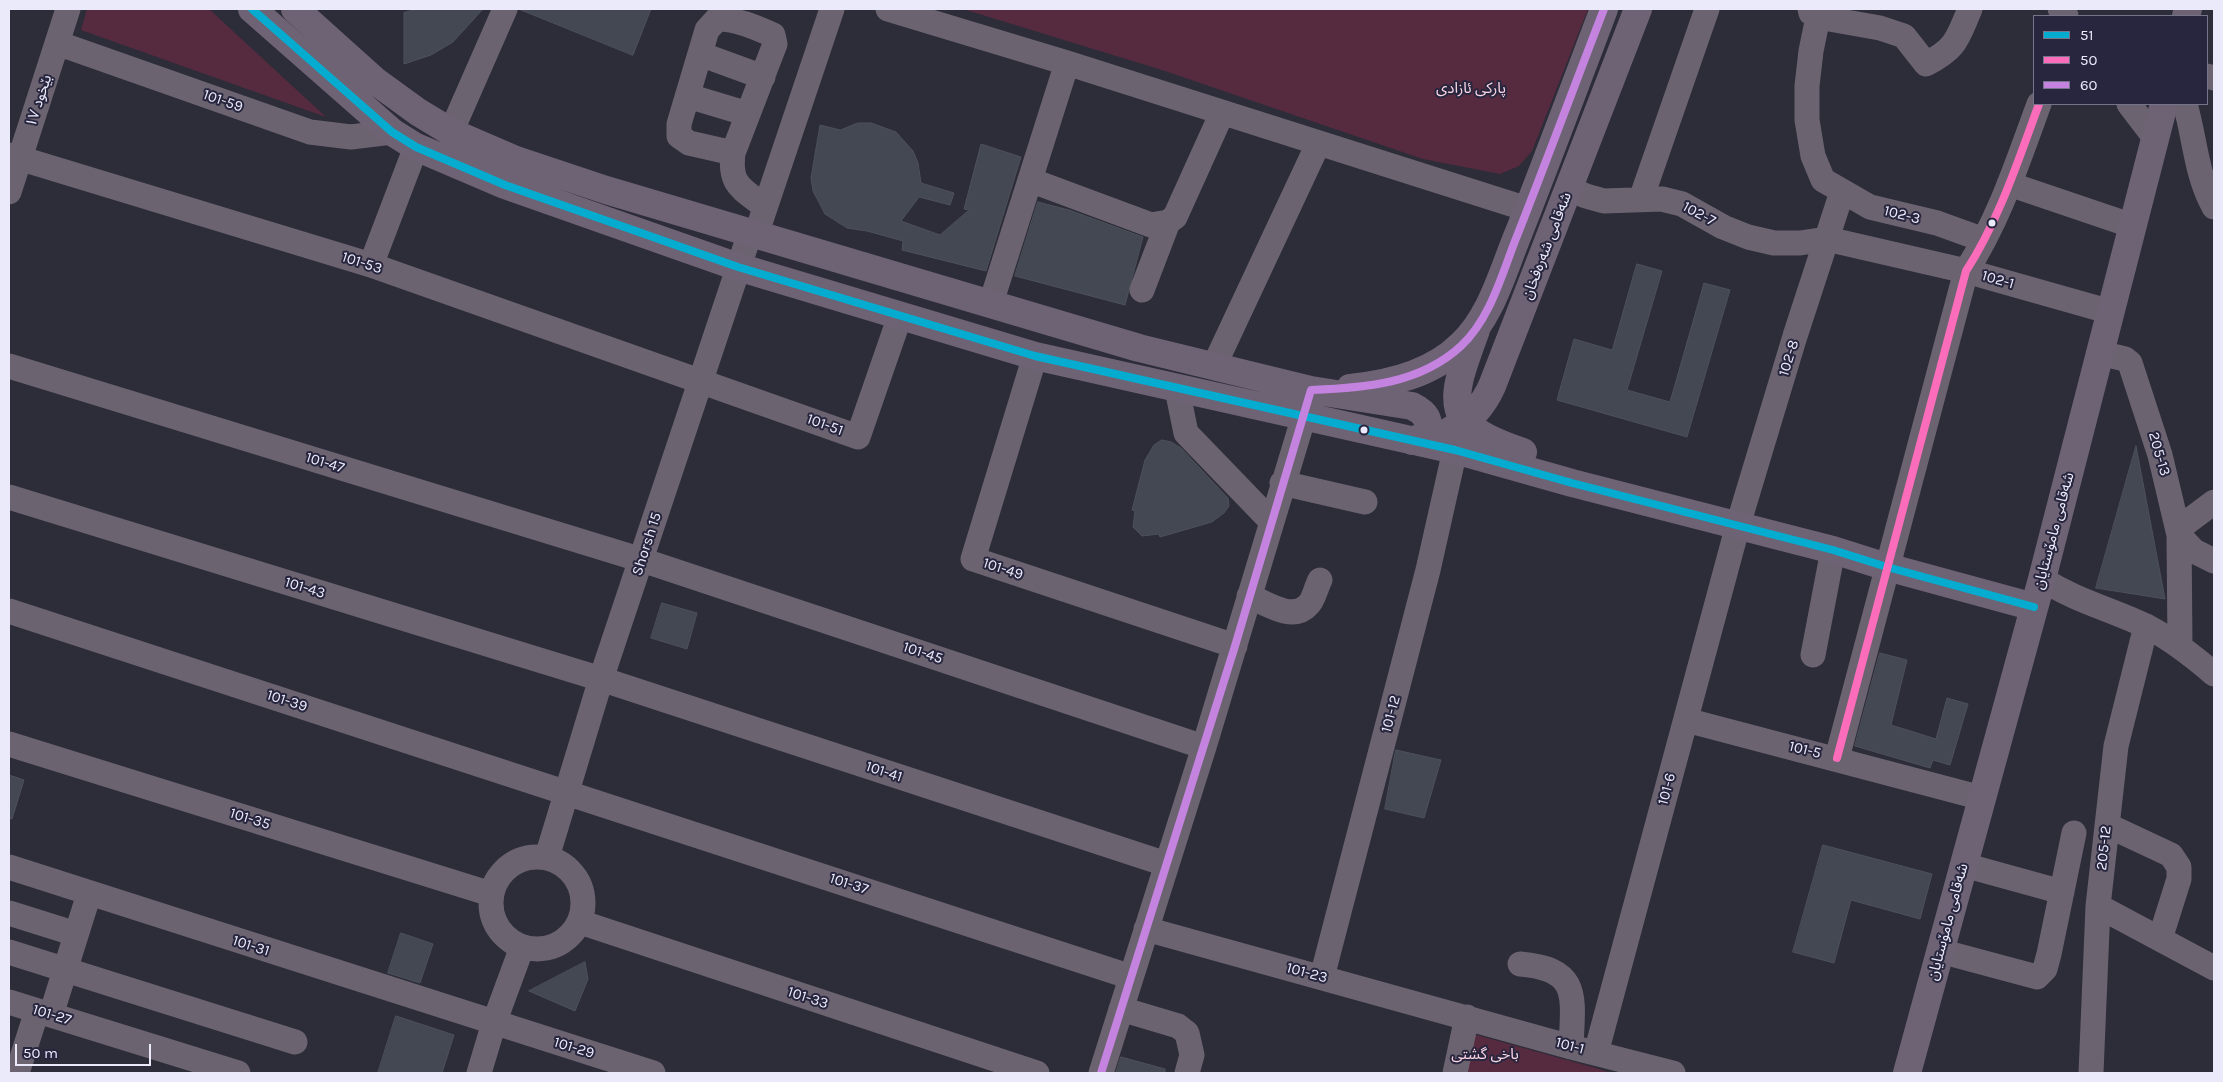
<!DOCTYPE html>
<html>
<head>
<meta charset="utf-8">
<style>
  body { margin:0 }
  #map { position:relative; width:2223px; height:1082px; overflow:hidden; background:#2d2c39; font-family:Karla,sans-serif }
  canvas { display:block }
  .frame { position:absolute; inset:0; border:10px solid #eaeafa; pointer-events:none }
  .legend { position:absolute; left:2033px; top:15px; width:175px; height:90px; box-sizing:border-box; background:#28263f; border:1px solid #76748a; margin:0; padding:6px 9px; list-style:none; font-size:15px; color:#eaeafa }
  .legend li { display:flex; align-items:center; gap:10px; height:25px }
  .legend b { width:25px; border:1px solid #76748a }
  .scale { position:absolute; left:15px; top:1044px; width:136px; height:22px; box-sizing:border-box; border:2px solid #eaeafa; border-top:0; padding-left:6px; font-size:15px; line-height:18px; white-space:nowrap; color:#eaeafa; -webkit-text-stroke:4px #28263f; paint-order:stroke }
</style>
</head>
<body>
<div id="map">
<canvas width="2223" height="1082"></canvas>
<div class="frame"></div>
<ul class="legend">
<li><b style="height:6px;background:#06acd0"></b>51</li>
<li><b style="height:6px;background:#fb6dba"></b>50</li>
<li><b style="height:6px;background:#c483df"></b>60</li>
</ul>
<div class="scale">50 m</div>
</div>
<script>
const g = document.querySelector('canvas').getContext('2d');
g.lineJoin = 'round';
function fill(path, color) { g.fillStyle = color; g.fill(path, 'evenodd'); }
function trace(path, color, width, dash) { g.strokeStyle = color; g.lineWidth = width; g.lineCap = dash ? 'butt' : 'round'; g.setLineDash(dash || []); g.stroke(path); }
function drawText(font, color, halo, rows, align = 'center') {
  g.font = font + ' Karla,"Noto Sans Arabic",sans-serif'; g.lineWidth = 4; g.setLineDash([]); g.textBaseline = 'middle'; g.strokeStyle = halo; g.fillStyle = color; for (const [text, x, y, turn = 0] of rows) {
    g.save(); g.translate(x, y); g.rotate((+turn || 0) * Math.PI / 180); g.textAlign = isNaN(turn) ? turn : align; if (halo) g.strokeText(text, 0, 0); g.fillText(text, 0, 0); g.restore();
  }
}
fill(new Path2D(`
  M87 9H209L326 117 81 30Z
  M963 9H1588L1532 151 1519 166 1500 174 1423 159 1162 70Z
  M1473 1034 1599 1069 1611 1073H1463Z`), '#572b3f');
const building = new Path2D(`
  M417 9H483L453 42 431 55 404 64V13Z
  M519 9H651L633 55Z
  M858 123H871L896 132 913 151 918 163 921 183 954 193 950 205 919 197 901 221 940 235 969 210 964 209 981 144 1021 157 986 271 902 250 903 241 867 231 847 228 825 214 813 191 811 178 820 125 840 130Z
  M1038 202 1069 210 1143 237 1125 305 1015 276Z
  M1637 264 1662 271 1627 390 1670 402 1704 283 1730 290 1687 437 1557 400 1574 339 1612 350Z
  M1162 440 1171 442 1181 448 1228 498 1229 506 1224 513 1212 522 1160 537 1159 534 1142 536 1133 527 1135 511 1132 510 1145 460 1154 445Z
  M2136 446 2165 599 2096 588Z
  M662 603 697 613 687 649 651 638Z
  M1880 653 1907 660 1891 725 1936 739 1947 698 1968 704 1950 765 1933 760 1930 768 1855 746Z
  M1396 750 1441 760 1424 818 1385 809Z
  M9 775 24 780 12 819 9 818Z
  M1823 845 1932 874 1920 919 1851 900 1834 963 1793 952Z
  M401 933 433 944 420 983 388 973Z
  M585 962 588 979 575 1011 529 991Z
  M396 1016 454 1035 442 1073H378Z
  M1121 1057 1165 1069V1073H1116Z`);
fill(building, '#444853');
trace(building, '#4d515b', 1);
trace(new Path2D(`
  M888 9 1067 63 1527 209
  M1810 9 1811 13 1818 17 1880 28 1904 36 1926 64C1957 48 1957 39 1970 9
  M2060 9 2066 16
  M1818 17 1811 51 1807 86V120L1813 156 1823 180 1870 207 1937 223 1984 240
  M57 43 310 132 351 137 392 132
  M700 54 763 77
  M2207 76 2214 78
  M688 96 748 114
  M2129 104 2155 138
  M2185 104C2195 138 2196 175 2214 207
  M451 132 505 9
  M733 153 689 143 679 136V124L707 30 717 19C737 19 755 27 773 35L775 44 733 153C729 186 742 188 765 207
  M9 155 371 265 858 437 900 316
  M1030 180 1151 225 1168 222 1175 217 1222 113
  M2009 184 2133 226
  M1570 189 1586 196 1604 201 1662 199 1682 204 1723 227 1748 237 1774 243H1800L1827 239 1966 271 2111 312
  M9 192 68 9
  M1641 199 1707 9
  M761 220 832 9
  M371 265 416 147
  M1142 290 1168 222
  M991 303 1067 63
  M2100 353 2125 359 2130 363 2160 455 2179 535 2194 551 2214 561
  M1035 356 973 559 1235 646
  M9 366 642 560 1204 747
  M1214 366 1318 144
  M1177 389 1186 433 1271 521
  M1282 483 1365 502
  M9 497 601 679 1166 864
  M2178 529 2214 502
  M2179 535 2180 645
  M2042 579C2078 602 2111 609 2148 627 2173 640 2193 656 2214 674
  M1249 596C1266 603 1293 622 1308 605 1314 600 1316 587 1320 580
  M9 611 1131 977
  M1813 655 1833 550
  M1686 720 1982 798
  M9 744 491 894
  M1837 758 1966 271C1999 220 2018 161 2039 104
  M2107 825 2171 855 2179 867V879L2160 939
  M491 903a46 46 0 1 1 92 0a46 46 0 1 1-92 0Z
  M547 857 601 679 750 233
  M1964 865 2062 892
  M9 867 653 1073
  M2098 906 2214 968
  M9 913 76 934
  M580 922 1037 1073
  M1146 929 1571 1047 1673 1073
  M1940 951 2037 977 2045 969 2049 954 2074 833
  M9 952 295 1042
  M1520 964C1581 969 1573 997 1571 1047
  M1322 977 1428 570 1455 450
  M9 1002 238 1073
  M1121 1009 1178 1026 1187 1033 1192 1055 1187 1073
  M51 1015 89 894
  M1596 1053 1738 525 1795 336 1842 192
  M17 1073 37 1011
  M479 1073 494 1023 522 947
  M1101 1073 1204 747 1304 416
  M1455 1073 1467 1017
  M2091 1073 2098 906 2116 746 2146 626`), '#6b6370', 25);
trace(new Path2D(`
  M252 9 392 132 416 147 505 185 738 267 1035 356 1455 450 1572 483 1833 550 1887 567 2034 607
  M295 9 374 80 418 112 451 132 516 160 606 190 1139 348 1311 390 1412 406C1426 413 1431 420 1426 435L1412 441
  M2186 16 2188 9
  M1476 330C1450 402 1439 424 1523 452
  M1350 388C1390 384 1432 374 1461 345 1492 316 1503 270 1519 232 1548 158 1576 83 1604 9
  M1451 430C1471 419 1483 406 1492 386L1638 9
  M1907 1073 2042 579 2164 104`), '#6d6374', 28);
trace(new Path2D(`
  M252 9 392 132 416 147 505 185 738 267 1035 356 1455 450 1572 483 1833 550 1887 567 2034 607`), '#06acd0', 8);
trace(new Path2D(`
  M1837 758 1966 271C1999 220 2018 161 2039 104`), '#fb6dba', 8);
trace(new Path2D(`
  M1101 1073 1235 646 1311 390C1364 388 1420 384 1461 346 1491 318 1502 273 1517 236 1547 160 1575 84 1604 9`), '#c483df', 8);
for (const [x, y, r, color] of [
  [1992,223,4.5,"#eaeafa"],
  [1364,430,4.5,"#eaeafa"]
]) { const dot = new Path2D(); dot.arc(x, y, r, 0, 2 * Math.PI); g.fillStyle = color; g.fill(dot); trace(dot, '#28263f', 2); }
drawText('15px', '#fed7e5', '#28263f', [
  ["پارکی ئازادی",1471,89],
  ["باخی گشتی",1485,1055]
]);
drawText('15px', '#eaeafa', '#28263f', [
  ["بێخود ١٧",39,101,-72],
  ["101-59",223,101,19],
  ["102-7",1699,214,28],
  ["102-3",1902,215,14],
  ["شەقامی شەرەفخان",1547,246,-69],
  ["101-53",362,263,18],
  ["102-1",1998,280,16],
  ["102-8",1789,358,-73],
  ["101-51",825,425,20],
  ["205-13",2159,454,74],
  ["101-47",325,463,17],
  ["شەقامی مامۆستایان",2054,531,-75],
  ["Shorsh 15",647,544,-72],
  ["101-49",1003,569,18],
  ["101-43",305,588,17],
  ["101-45",923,653,18],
  ["101-39",287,701,18],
  ["101-12",1391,714,-75],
  ["101-5",1805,750,14],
  ["101-41",884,772,18],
  ["101-6",1667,789,-75],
  ["101-35",250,819,17],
  ["205-12",2104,848,-84],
  ["101-37",849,884,18],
  ["شەقامی مامۆستایان",1948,922,-75],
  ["101-31",251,946,18],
  ["101-23",1307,973,15],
  ["101-33",808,998,18],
  ["101-27",52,1015,17],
  ["101-1",1570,1046,15],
  ["101-29",574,1048,17]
]);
</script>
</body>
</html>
